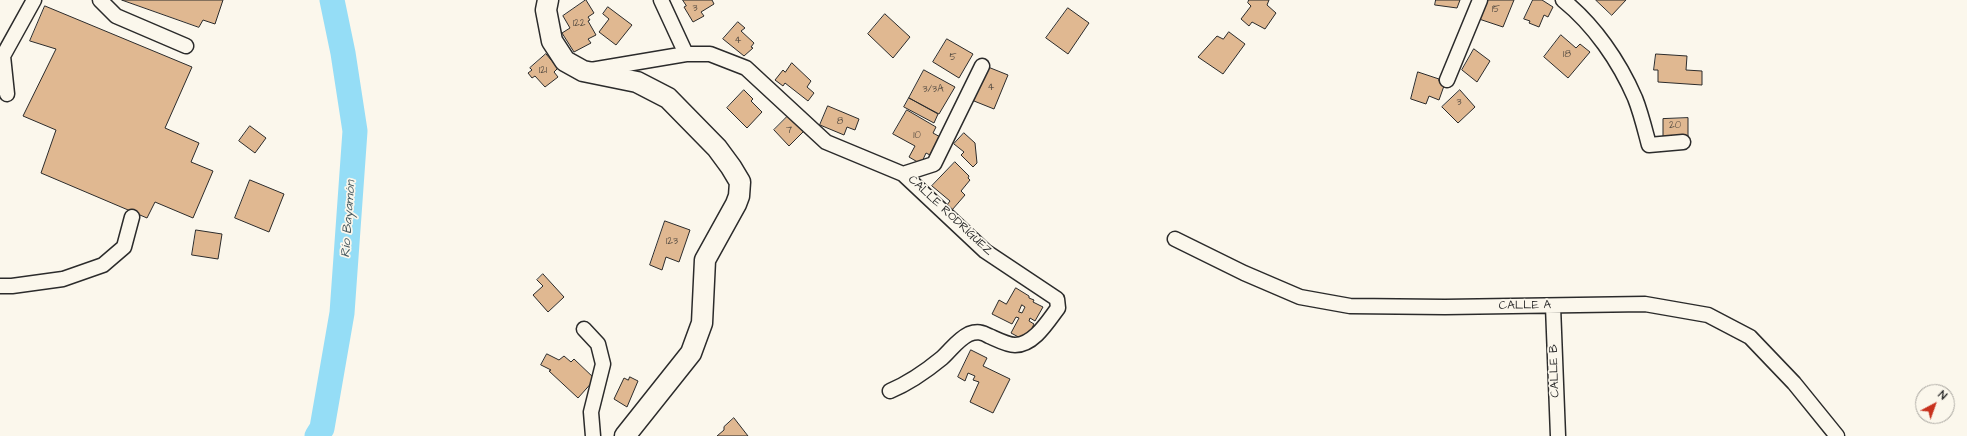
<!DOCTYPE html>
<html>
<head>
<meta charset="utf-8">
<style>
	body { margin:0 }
	#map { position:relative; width:1967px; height:436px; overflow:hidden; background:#fbf7ec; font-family:"Architects Daughter",sans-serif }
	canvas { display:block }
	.north { position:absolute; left:1915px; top:384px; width:40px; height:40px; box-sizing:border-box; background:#fbf7ec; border:1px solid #a8a59f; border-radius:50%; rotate:41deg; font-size:11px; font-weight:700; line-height:16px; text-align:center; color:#2b2b2b }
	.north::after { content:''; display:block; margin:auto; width:14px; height:18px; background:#c8321e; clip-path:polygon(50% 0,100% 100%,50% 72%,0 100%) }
</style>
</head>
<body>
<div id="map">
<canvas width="1967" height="436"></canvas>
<div class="north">N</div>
</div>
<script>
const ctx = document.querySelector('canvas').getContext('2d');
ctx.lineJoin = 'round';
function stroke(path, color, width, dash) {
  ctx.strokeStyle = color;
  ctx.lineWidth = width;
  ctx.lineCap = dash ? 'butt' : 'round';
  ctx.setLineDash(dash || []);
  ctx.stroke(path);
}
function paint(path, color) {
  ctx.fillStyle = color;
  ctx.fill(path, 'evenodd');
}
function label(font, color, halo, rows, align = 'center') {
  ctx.font = font + ' "Architects Daughter",sans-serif';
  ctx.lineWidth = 3.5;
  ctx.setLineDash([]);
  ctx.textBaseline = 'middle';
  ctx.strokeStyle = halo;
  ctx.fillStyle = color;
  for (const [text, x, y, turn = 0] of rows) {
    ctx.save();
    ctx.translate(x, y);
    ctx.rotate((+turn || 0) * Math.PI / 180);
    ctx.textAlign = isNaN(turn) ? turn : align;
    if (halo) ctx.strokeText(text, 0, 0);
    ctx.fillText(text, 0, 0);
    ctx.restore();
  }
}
const river = new Path2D(`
	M 317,436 L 322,428 L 342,313 L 355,131 L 343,53 L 332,0`);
const building = new Path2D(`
	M 122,0 L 223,0 L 215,24 L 203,20 L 199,27 Z
	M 586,0 L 594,13 L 588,17 L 590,20 L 588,21 L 596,35 L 588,39 L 591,43 L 574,52 L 562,33 L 570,28 L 563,16 Z
	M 683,0 L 712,0 L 714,4 L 701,12 L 704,16 L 693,22 L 684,7 L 686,6 Z
	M 1249,0 L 1269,0 L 1267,5 L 1276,13 L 1265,29 L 1252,22 L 1249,26 L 1241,19 L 1251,6 L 1248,3 Z
	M 1436,0 L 1460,0 L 1457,8 L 1435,5 Z
	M 1485,0 L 1514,0 L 1503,27 L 1479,19 Z
	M 1533,0 L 1542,0 L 1553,7 L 1548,17 L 1544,15 L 1539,27 L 1529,23 L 1530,21 L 1524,19 Z
	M 1596,0 L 1626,0 L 1612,15 Z
	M 45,6 L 192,67 L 165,128 L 199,143 L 191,162 L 213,171 L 193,218 L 155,202 L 147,218 L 41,173 L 56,130 L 23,116 L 56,49 L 30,41 Z
	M 608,7 L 632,25 L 616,45 L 599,32 L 609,19 L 603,14 Z
	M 1068,8 L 1089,23 L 1068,54 L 1046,38 Z
	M 885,14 L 910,37 L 893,58 L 868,34 Z
	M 738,22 L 745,28 L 741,31 L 754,43 L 751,47 L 753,48 L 744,56 L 723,39 Z
	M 1229,32 L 1245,44 L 1223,74 L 1198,57 L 1217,36 L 1223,39 Z
	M 1561,35 L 1576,48 L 1580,44 L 1590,52 L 1568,78 L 1544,57 Z
	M 947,39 L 973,54 L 959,78 L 933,62 Z
	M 1474,49 L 1490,61 L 1477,82 L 1462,70 Z
	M 546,54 L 558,68 L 554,72 L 558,77 L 545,87 L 535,76 L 532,78 L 528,73 L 532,70 L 530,68 Z
	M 1656,54 L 1687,56 L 1686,70 L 1702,71 L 1702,85 L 1658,82 L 1658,70 L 1654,70 Z
	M 792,63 L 811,81 L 807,87 L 814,93 L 808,101 L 785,83 L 783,86 L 775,80 L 783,70 L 785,72 Z
	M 988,67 L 1008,75 L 994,109 L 974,101 Z
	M 924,70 L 955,87 L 939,114 L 909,98 Z
	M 1418,72 L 1439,79 L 1439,81 L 1445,83 L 1439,100 L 1429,96 L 1426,104 L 1411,99 Z
	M 744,90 L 753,99 L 751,101 L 762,112 L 747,128 L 727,108 Z
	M 1460,90 L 1475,107 L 1458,123 L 1442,107 Z
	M 909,98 L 938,114 L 934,123 L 904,107 Z
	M 828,106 L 859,119 L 855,130 L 847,127 L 844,135 L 820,125 Z
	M 907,110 L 936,127 L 933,133 L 942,138 L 932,156 L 926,153 L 921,164 L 909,157 L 915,146 L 893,134 Z
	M 788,116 L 804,131 L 789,146 L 774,130 Z
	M 1688,118 L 1688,141 L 1663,142 L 1663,119 Z
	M 250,126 L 266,138 L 255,153 L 239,141 Z
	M 964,133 L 975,143 L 977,163 L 973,167 L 961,155 L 964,152 L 954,144 Z
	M 955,162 L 969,176 L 968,178 L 970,180 L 961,191 L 965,195 L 952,210 L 947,205 L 950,201 L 932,186 Z
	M 250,180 L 284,194 L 269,232 L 235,218 Z
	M 665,221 L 690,230 L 679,262 L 666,257 L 662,270 L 650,265 Z
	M 196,230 L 222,234 L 218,259 L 192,255 Z
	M 543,274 L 564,297 L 548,312 L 533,295 L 543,286 L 537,280 Z
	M 1016,288 L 1029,296 L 1029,298 L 1034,300 L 1033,302 L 1043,307 L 1035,321 L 1030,318 L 1029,321 L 1034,324 L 1026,341 L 1011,333 L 1019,318 L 1016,317 L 1012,324 L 992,314 L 999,300 L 1006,304 ZM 1022,305 L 1025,307 L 1022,313 L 1019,312 Z
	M 971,350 L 987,358 L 983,366 L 1010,379 L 993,413 L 970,402 L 979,382 L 973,380 L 975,376 L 968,373 L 965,381 L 958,377 Z
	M 547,354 L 559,360 L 564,356 L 571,362 L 574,359 L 595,379 L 578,398 L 549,371 L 551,370 L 541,365 Z
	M 630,377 L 638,381 L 627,407 L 614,399 L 624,378 L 628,380 Z
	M 734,418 L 748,436 L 717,436 L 724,430 L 724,427 Z`);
const street = new Path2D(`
	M 100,0 L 116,16 L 186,46
	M 661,0 L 686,54
	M 1563,0 C 1594,25 1619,61 1635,98 C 1641,113 1645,130 1649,145 L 1683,142
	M 591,70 L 686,54 L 710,54 L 746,68 L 826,142 L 903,174 L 985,251 L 1057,299 L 1058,308 C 1048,321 1034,345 1015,345 C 1007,345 996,339 989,336 C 982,332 977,331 969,334 C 957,340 951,350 942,358 C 925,372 909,383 890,391
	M 1447,80 L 1480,0
	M 7,94 L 3,56 L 34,0
	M 903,174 L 934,164 L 982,66
	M 1175,239 L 1244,273 L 1300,297 L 1350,306 L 1445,307 L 1645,304 L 1708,315 L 1750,337 L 1794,383 L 1837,436
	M 0,286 L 12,286 L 63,279 L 103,265 L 124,247 L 132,217
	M 1553,306 L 1558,436
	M 584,329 L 598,344 L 603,364 L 591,412 L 593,436`);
const secondary = new Path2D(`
	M 548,0 L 546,10 L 552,41 L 565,61 L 583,71 L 637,82 L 668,98 L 717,148 L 731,167 L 740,182 L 739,196 L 736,204 L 705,260 L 702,323 L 691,353 L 625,436`);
const numberNames = [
	["3",695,9],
	["15",1496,10],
	["122",579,24],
	["4",738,41],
	["18",1567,55],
	["5",953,58],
	["121",543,71],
	["4",991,88],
	["3/3A",933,90],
	["3",1459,103],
	["8",840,122],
	["20",1675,126],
	["7",789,131],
	["10",917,136],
	["123",672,242]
];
const streetNames = [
	["CALLE RODRÍGUEZ",950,216,43],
	["CALLE A",1525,306,-1],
	["CALLE B",1555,371,-92]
];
const waterNames = [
	["Río Bayamón",349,219,-86]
];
stroke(river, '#95ddf6', 25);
paint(building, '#e0b891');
stroke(building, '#2b2b2b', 1);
stroke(street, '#2b2b2b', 17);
stroke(secondary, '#2b2b2b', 23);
stroke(street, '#fbf7ec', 14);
stroke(secondary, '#fbf7ec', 20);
label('10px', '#584e44', null, numberNames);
label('12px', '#2b2b2b', '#fbf7ec', streetNames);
label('italic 13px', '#46585e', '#fbf7ec', waterNames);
</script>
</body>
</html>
